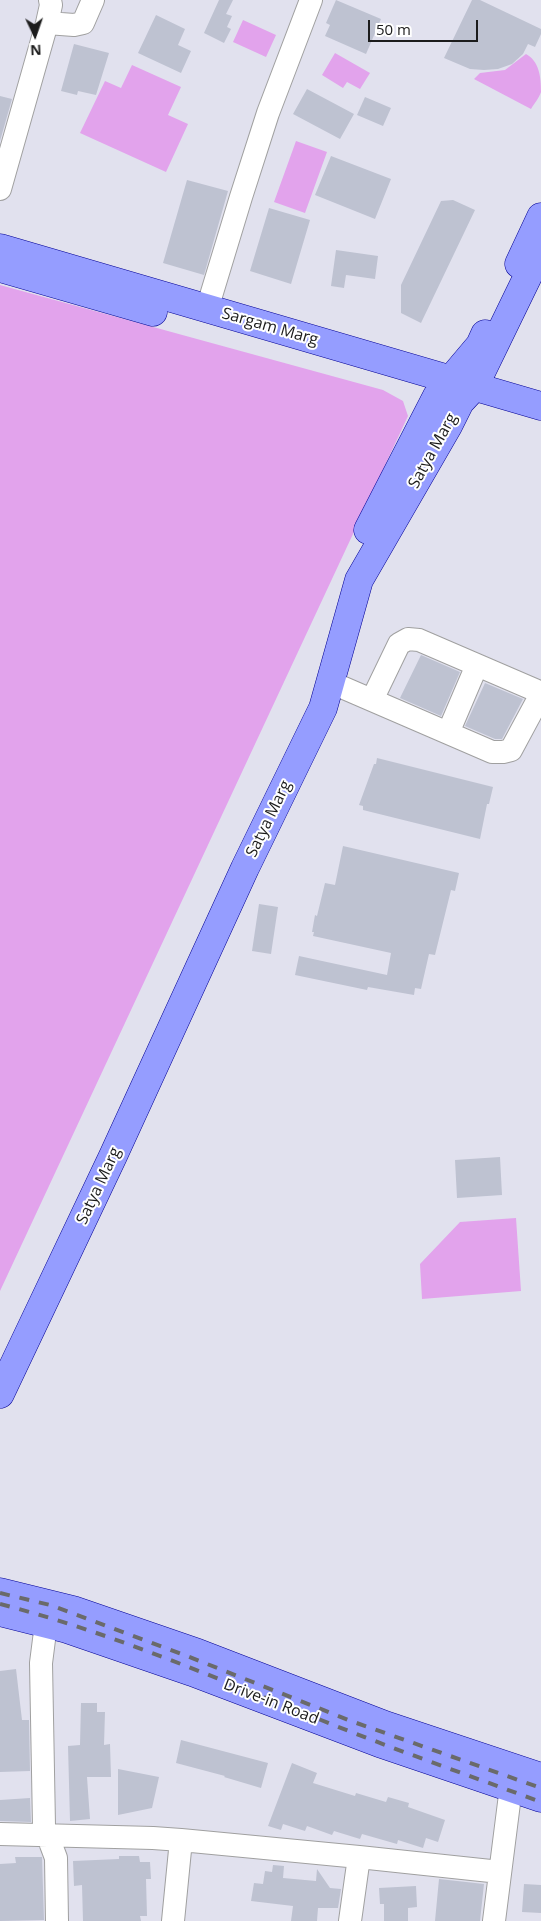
<!DOCTYPE html>
<html>
<head>
<meta charset="utf-8">
<style>
	body { margin:0 }
	#map { position:relative; width:541px; height:1921px; overflow:hidden; background:#e1e1ee; font-family:"Open Sans",sans-serif }
	canvas { display:block }
	.north { position:absolute; left:10px; top:10px; width:50px; height:50px; -webkit-text-stroke:4px #fff; paint-order:stroke; rotate:177deg; font-size:14px; font-weight:700; line-height:20px; text-align:center; color:#1c1c1c }
	.north::after { content:''; display:block; margin:auto; width:18px; height:22px; background:#1c1c1c; clip-path:polygon(50% 0,100% 100%,50% 72%,0 100%) }
	.scale { position:absolute; left:368px; top:20px; width:110px; height:22px; box-sizing:border-box; border:2px solid #1c1c1c; border-top:0; padding-left:6px; font-size:15px; line-height:18px; white-space:nowrap; color:#1c1c1c; -webkit-text-stroke:4px #fff; paint-order:stroke }
</style>
</head>
<body>
<div id="map">
<canvas width="541" height="1921"></canvas>
<div class="north">N</div>
<div class="scale">50 m</div>
</div>
<script>
const ctx = document.querySelector('canvas').getContext('2d');
ctx.lineJoin = 'round';
function paint(path, color) {
  ctx.fillStyle = color;
  ctx.fill(path, 'evenodd');
}
function stroke(path, color, width, dash) {
  ctx.strokeStyle = color;
  ctx.lineWidth = width;
  ctx.lineCap = dash ? 'butt' : 'round';
  ctx.setLineDash(dash || []);
  ctx.stroke(path);
}
function label(font, color, halo, rows, align = 'center') {
  ctx.font = font + ' "Open Sans",sans-serif';
  ctx.lineWidth = 4;
  ctx.setLineDash([]);
  ctx.textBaseline = 'middle';
  ctx.strokeStyle = halo;
  ctx.fillStyle = color;
  for (const [text, x, y, turn = 0] of rows) {
    ctx.save();
    ctx.translate(x, y);
    ctx.rotate((+turn || 0) * Math.PI / 180);
    ctx.textAlign = isNaN(turn) ? turn : align;
    if (halo) ctx.strokeText(text, 0, 0);
    ctx.fillText(text, 0, 0);
    ctx.restore();
  }
}
const grass = new Path2D(`
	M 243,20 L 276,35 L 266,57 L 233,42 Z
	M 335,53 L 370,73 L 360,89 L 347,82 L 343,88 L 322,75 Z
	M 526,54 C 539,61 541,76 541,92 C 539,98 534,104 531,109 L 474,79 L 480,73 L 505,70 Z
	M 132,65 L 181,87 L 168,115 L 188,124 L 166,172 L 80,133 L 105,81 L 121,88 Z
	M 296,141 L 327,152 L 305,213 L 274,202 Z
	M 0,285 L 383,390 L 403,401 L 408,416 L 0,1291 Z
	M 516,1218 L 521,1291 L 422,1299 L 420,1264 L 460,1222 Z`);
const building = new Path2D(`
	M 219,0 L 233,0 L 226,14 L 232,16 L 227,27 L 231,29 L 224,43 L 204,33 Z
	M 336,0 L 381,19 L 366,54 L 325,36 L 330,25 L 326,23 Z
	M 472,0 L 480,0 L 541,29 L 541,34 L 535,47 L 528,44 L 523,54 L 512,64 L 498,69 L 484,70 L 470,69 L 444,58 Z
	M 156,15 L 185,29 L 178,45 L 191,51 L 181,73 L 138,53 Z
	M 74,44 L 109,53 L 96,95 L 78,91 L 77,95 L 61,91 Z
	M 307,89 L 354,114 L 340,139 L 293,114 Z
	M 0,96 L 12,99 L 0,141 Z
	M 365,97 L 391,108 L 383,126 L 357,115 Z
	M 331,156 L 391,179 L 375,219 L 315,195 Z
	M 187,180 L 228,191 L 204,275 L 163,263 Z
	M 453,200 L 475,210 L 421,323 L 401,313 L 401,285 L 441,201 Z
	M 269,208 L 310,220 L 291,284 L 250,271 Z
	M 336,250 L 378,256 L 375,279 L 346,275 L 344,288 L 331,286 Z
	M 421,655 L 460,672 L 441,716 L 400,698 Z
	M 485,683 L 523,699 L 502,739 L 495,739 L 465,726 Z
	M 377,758 L 493,787 L 489,804 L 487,804 L 480,839 L 363,810 L 363,806 L 359,805 L 374,764 L 376,764 Z
	M 343,846 L 459,873 L 455,891 L 451,890 L 435,955 L 429,954 L 421,989 L 415,988 L 414,995 L 368,987 L 367,990 L 295,975 L 299,956 L 387,975 L 391,953 L 313,936 L 314,932 L 312,932 L 315,915 L 317,916 L 325,883 L 335,885 Z
	M 259,904 L 278,907 L 271,954 L 252,951 Z
	M 500,1157 L 502,1195 L 457,1198 L 455,1160 Z
	M 16,1669 L 22,1720 L 29,1720 L 30,1771 L 0,1772 L 0,1671 Z
	M 81,1703 L 97,1703 L 97,1712 L 105,1712 L 104,1745 L 110,1744 L 111,1777 L 87,1777 L 90,1819 L 70,1821 L 68,1746 L 80,1745 Z
	M 181,1740 L 268,1763 L 261,1788 L 224,1777 L 225,1776 L 176,1763 Z
	M 292,1763 L 317,1773 L 313,1783 L 355,1796 L 356,1793 L 386,1802 L 388,1797 L 409,1803 L 408,1807 L 445,1820 L 438,1842 L 426,1838 L 423,1848 L 398,1840 L 397,1844 L 362,1834 L 360,1839 L 334,1831 L 332,1835 L 307,1826 L 305,1831 L 283,1824 L 281,1830 L 268,1826 Z
	M 118,1769 L 159,1777 L 152,1808 L 118,1815 Z
	M 30,1798 L 31,1822 L 0,1821 L 0,1800 Z
	M 119,1856 L 139,1856 L 140,1862 L 150,1862 L 151,1879 L 146,1879 L 147,1916 L 140,1916 L 141,1921 L 83,1921 L 82,1885 L 74,1886 L 73,1861 L 119,1859 Z
	M 15,1857 L 42,1857 L 44,1920 L 0,1921 L 0,1864 L 16,1863 Z
	M 273,1865 L 284,1866 L 283,1878 L 316,1881 L 317,1869 L 330,1888 L 341,1889 L 338,1908 L 318,1908 L 317,1921 L 291,1921 L 293,1906 L 251,1901 L 254,1883 L 263,1884 L 265,1871 L 272,1872 Z
	M 439,1879 L 484,1884 L 480,1921 L 435,1921 Z
	M 524,1884 L 541,1885 L 541,1913 L 522,1912 Z
	M 416,1886 L 417,1907 L 408,1908 L 408,1921 L 384,1921 L 384,1904 L 380,1904 L 379,1888 Z`);
const minor = new Path2D(`
	M 47,23 L 74,25 L 83,23 L 93,0
	M 0,189 L 47,23 L 51,5 L 50,0
	M 207,309 L 241,197 L 268,113 L 311,0
	M 330,682 L 492,752 L 503,752 L 511,750 L 539,698 L 535,690 L 419,640 L 408,639 L 399,644 L 372,700
	M 448,733 L 477,665
	M 46,1624 L 41,1663 L 44,1826 L 56,1858 L 57,1921
	M 0,1834 L 153,1838 L 181,1840 L 173,1921
	M 181,1840 L 359,1857
	M 350,1921 L 359,1857 L 500,1872
	M 494,1921 L 511,1787 L 516,1771`);
const major = new Path2D(`
	M 0,248 L 541,406
	M 519,264 L 541,217
	M 0,268 L 153,312
	M 368,530 L 437,396 L 480,345 L 485,334
	M 0,1394 L 113,1156 L 245,868 L 323,708 L 359,580 L 448,426 L 460,402 L 474,387 L 541,249
	M 0,1592 L 73,1610 L 198,1653 L 385,1725 L 541,1777
	M 0,1612 L 67,1629 L 192,1672 L 379,1743 L 541,1798`);
const rail = new Path2D(`
	M 0,1593 L 50,1605 L 187,1656 L 351,1721 L 541,1788
	M 0,1604 C 110,1632 215,1678 321,1720 C 393,1749 468,1775 541,1802`);
const streetNames = [
	["Sargam Marg",270,327,16],
	["Satya Marg",433,451,-61],
	["Satya Marg",269,819,-64],
	["Satya Marg",99,1186,-65],
	["Drive-in Road",271,1702,21]
];
paint(grass, '#e2a3ec');
paint(building, '#bec2d1');
stroke(minor, '#a0a0a0', 24);
stroke(major, '#040094', 29);
stroke(minor, '#fff', 22);
stroke(major, '#959dff', 28);
stroke(rail, '#6a6a6a', 4, [10, 10]);
label('16px', '#1c1c1c', '#fff', streetNames);
</script>
</body>
</html>
